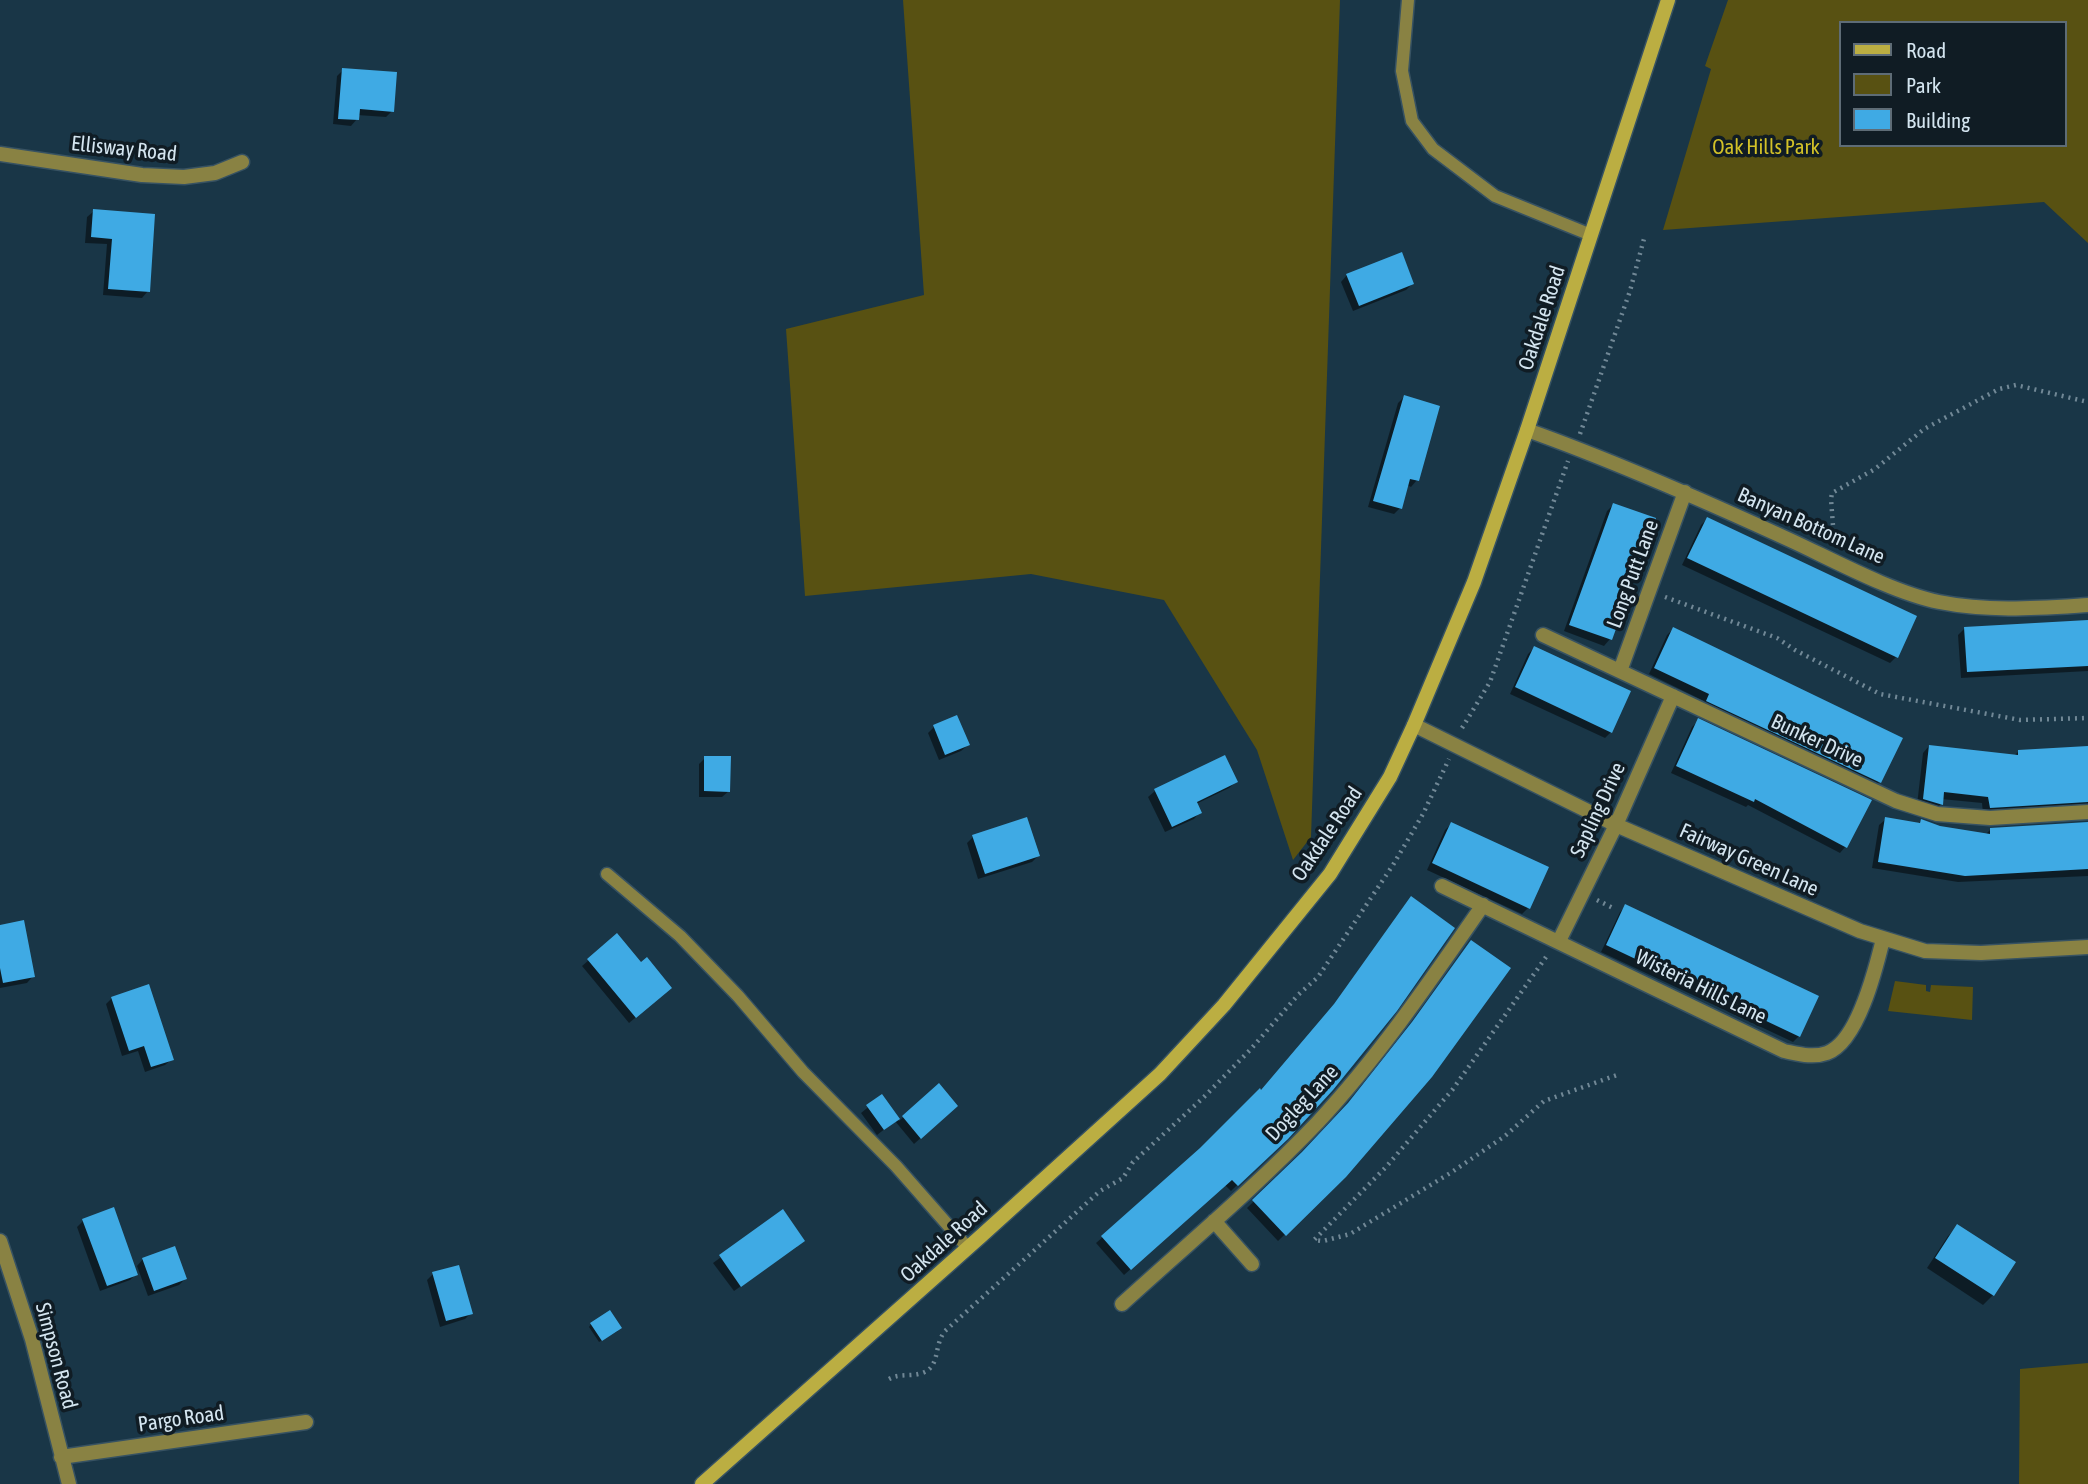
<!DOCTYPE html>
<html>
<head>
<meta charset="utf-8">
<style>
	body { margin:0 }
	#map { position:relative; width:2088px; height:1484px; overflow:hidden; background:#193647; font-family:"Asap Condensed",sans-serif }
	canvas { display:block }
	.legend { position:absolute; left:1839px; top:21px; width:228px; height:126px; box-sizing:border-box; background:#101c24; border:2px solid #5e6c76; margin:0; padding:9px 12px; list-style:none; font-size:21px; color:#d4e5f0 }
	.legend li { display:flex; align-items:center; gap:14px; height:35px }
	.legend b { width:35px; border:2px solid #5e6c76 }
</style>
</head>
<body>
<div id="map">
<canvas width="2088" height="1484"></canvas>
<ul class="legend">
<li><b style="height:9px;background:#bbae42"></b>Road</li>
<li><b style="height:19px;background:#585112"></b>Park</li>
<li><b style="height:19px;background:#3faae4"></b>Building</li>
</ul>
</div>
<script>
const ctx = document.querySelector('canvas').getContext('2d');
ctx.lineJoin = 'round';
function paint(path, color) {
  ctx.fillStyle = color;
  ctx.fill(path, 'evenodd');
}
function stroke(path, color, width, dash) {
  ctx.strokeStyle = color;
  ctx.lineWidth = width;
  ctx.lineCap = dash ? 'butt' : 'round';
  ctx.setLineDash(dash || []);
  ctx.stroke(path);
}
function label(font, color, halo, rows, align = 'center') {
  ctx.font = font + ' "Asap Condensed",sans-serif';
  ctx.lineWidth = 7;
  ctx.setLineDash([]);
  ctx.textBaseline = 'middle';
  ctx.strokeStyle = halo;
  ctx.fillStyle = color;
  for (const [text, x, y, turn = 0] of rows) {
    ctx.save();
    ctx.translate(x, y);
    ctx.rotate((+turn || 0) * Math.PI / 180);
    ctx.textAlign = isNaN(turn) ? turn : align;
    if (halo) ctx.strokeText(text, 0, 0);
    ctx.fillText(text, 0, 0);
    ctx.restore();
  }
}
const green = new Path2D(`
	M 903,0 L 1340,0 L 1311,837 L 1293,860 L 1257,750 L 1164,600 L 1031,574 L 805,596 L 786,329 L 924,295 Z
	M 1728,0 L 2088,0 L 2088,243 L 2044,202 L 1663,230 L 1711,69 L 1705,66 ZM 1841,23 L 2065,23 L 2065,145 L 1841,145 Z
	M 1895,981 L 1926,985 L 1926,991 L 1930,992 L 1931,985 L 1973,987 L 1972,1020 L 1888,1011 Z
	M 2088,1363 L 2088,1484 L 2019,1484 L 2020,1369 Z`);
const shadow = new Path2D(`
	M 343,70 L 392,111 L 386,117 L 357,115 L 357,119 L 351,126 L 333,124 L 337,76 Z
	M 94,211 L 148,291 L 142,298 L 103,295 L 107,244 L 85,243 L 87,217 Z
	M 1347,275 L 1412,284 L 1406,290 L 1353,311 L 1341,282 Z
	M 1404,397 L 1417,480 L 1411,487 L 1407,485 L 1400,508 L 1394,514 L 1368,507 L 1398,403 Z
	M 1613,505 L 1610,639 L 1604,646 L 1564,631 L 1607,511 Z
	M 1707,519 L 1896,657 L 1890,663 L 1682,565 L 1701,525 Z
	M 2088,622 L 2088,671 L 1961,678 L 1958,635 L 1965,628 Z
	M 1673,629 L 1879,782 L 1873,788 L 1701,707 L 1704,701 L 1649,674 L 1667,635 Z
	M 1534,648 L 1611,732 L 1605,738 L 1510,694 L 1528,654 Z
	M 1698,721 L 1846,846 L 1840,853 L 1748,805 L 1746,807 L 1671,773 L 1692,727 Z
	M 934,727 L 968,745 L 961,751 L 939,760 L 928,733 Z
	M 1929,746 L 2014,756 L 2018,752 L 2088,748 L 2088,812 L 1983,814 L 1982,803 L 1941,799 L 1941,804 L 1935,810 L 1917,805 L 1923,753 Z
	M 705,758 L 729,791 L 722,797 L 699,797 L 699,764 Z
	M 1224,758 L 1236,782 L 1229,788 L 1196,804 L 1200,812 L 1194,819 L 1165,832 L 1148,797 L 1155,791 Z
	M 1886,819 L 1918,824 L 1921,821 L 1940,827 L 1985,835 L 1991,829 L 2088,823 L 2088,876 L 1958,882 L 1872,868 L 1879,825 Z
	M 1451,824 L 1528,908 L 1522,914 L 1427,870 L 1445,830 Z
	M 973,837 L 1038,856 L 1032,862 L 978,879 L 967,843 Z
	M 1405,905 L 1310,1114 L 1231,1191 L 1225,1185 L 1124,1275 L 1096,1243 L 1201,1150 L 1261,1092 L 1328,1013 Z
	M 1626,906 L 1799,1036 L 1793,1042 L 1601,952 L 1620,912 Z
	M 0,926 L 33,976 L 27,983 L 0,988 Z
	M 617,936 L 664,994 L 629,1023 L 582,966 Z
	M 1471,942 L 1345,1176 L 1278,1241 L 1247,1208 L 1298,1158 L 1342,1111 L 1406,1031 Z
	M 112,998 L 172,1059 L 165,1065 L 145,1072 L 138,1051 L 122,1056 L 106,1004 Z
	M 939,1086 L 950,1112 L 914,1144 L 895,1121 L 877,1135 L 861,1113 L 882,1096 L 899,1121 Z
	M 783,1212 L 797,1247 L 734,1291 L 713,1263 Z
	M 83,1221 L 136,1274 L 130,1280 L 100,1291 L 77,1227 Z
	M 1958,1226 L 1993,1295 L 1983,1305 L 1927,1268 L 1948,1236 Z
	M 143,1259 L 185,1279 L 179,1285 L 148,1296 L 137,1266 Z
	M 433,1274 L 471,1313 L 465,1319 L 440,1327 L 427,1280 Z
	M 591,1324 L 618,1331 L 599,1342 L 589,1327 Z`);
const building = new Path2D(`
	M 342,68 L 397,72 L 394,112 L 360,109 L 359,120 L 338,119 Z
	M 93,209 L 155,214 L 150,292 L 108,289 L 112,239 L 91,237 Z
	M 1402,252 L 1414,284 L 1359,306 L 1346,274 Z
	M 1404,395 L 1440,406 L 1419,481 L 1410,479 L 1402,509 L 1373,501 Z
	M 1613,503 L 1656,518 L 1612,640 L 1569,625 Z
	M 1707,517 L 1917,616 L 1898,658 L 1687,558 Z
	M 2088,620 L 2088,666 L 1967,672 L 1964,627 Z
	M 1673,627 L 1903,738 L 1881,783 L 1706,701 L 1709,694 L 1654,668 Z
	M 1534,646 L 1631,691 L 1612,733 L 1515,687 Z
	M 957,715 L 970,745 L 945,755 L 933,725 Z
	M 1698,718 L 1872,800 L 1847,848 L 1755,799 L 1754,802 L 1676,766 Z
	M 1929,745 L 2018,755 L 2018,750 L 2088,746 L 2088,802 L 1990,808 L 1988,797 L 1944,792 L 1943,805 L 1923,799 Z
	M 1225,755 L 1238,782 L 1197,802 L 1202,813 L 1172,827 L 1154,789 Z
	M 704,756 L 731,756 L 730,792 L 704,791 Z
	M 1027,817 L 1040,856 L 985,874 L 972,835 Z
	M 1885,817 L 1920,823 L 1921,819 L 1940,826 L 1990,834 L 1990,828 L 2088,822 L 2088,869 L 1965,876 L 1878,862 Z
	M 1451,822 L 1549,867 L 1530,909 L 1432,863 Z
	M 1411,896 L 1455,928 L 1397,1011 L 1333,1090 L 1288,1139 L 1238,1186 L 1232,1180 L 1131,1270 L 1101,1236 L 1200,1148 L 1260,1088 L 1261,1090 L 1334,1004 Z
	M 1625,904 L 1819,996 L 1800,1037 L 1606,945 Z
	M 24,920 L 35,977 L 3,983 L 0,968 L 0,925 Z
	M 617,933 L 641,962 L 647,957 L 672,988 L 636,1018 L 587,959 Z
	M 1471,940 L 1511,968 L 1432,1077 L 1346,1177 L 1286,1236 L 1252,1200 L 1302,1152 L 1348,1103 L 1412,1022 Z
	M 149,984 L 174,1060 L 151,1067 L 144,1046 L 129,1051 L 111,997 Z
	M 939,1083 L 958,1106 L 921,1139 L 902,1116 Z
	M 882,1094 L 900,1119 L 884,1130 L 866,1105 Z
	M 114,1207 L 138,1275 L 107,1286 L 82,1219 Z
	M 783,1209 L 805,1241 L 741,1287 L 719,1255 Z
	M 1957,1224 L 2016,1262 L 1994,1296 L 1935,1258 Z
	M 175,1246 L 187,1279 L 154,1291 L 142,1258 Z
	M 459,1265 L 473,1314 L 446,1321 L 432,1272 Z
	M 610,1310 L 622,1328 L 602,1341 L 590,1323 Z`);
const path = new Path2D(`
	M 1580,434 L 1630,291 L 1645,235
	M 1834,539 L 1831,499 L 1832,493 L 1875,469 L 1924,429 L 1999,389 L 2016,385 L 2088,402
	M 1665,597 L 1777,638 L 1795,650 L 1880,694 L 2020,720 L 2088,718
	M 1462,728 L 1490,682 L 1568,461
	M 1597,900 L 1615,909
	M 1546,957 L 1453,1089 L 1386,1167 L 1314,1240 L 1323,1241 L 1350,1234 L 1452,1172 L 1505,1136 L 1544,1101 L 1617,1075
	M 889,1379 C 900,1373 911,1377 922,1373 C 941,1367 933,1346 945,1331 L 1100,1191 L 1123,1178 L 1133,1162 L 1203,1098 L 1250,1050 L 1298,995 L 1318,977 L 1393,865 L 1423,814 L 1449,759`);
const service = new Path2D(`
	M 1408,0 L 1402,71 L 1412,121 L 1433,149 L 1495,196 L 1591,235
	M 607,874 L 680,936 L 738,996 L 803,1072 L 896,1166 L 968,1248`);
const minor = new Path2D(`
	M 0,154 L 142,175 L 184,177 L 215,173 L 242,162
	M 1527,430 C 1617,462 1705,501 1792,541 C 1835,561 1894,593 1939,602 C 1989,612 2038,608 2088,605
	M 1543,635 L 1896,801 L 1937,814 L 1990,818 L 2088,812
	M 1620,671 L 1685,492
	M 1414,725 L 1616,825 L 1860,931 L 1925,951 L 1981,953 L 2088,947
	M 1442,886 L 1784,1051 C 1799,1054 1813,1058 1827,1053 C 1858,1042 1876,968 1883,939
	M 1559,941 L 1616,825 L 1673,696
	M 1214,1221 L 1252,1264
	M 0,1241 L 32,1339 L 69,1484
	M 1122,1304 C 1188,1244 1257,1186 1318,1122 C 1380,1055 1431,980 1483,905
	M 61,1457 L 306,1422`);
const secondary = new Path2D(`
	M 702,1484 L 980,1237 L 1160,1074 L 1224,1005 L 1330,874 L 1390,777 L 1414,725 L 1474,582 L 1527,430 L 1668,0`);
const parkNames = [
	["Oak Hills Park",1766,147]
];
const streetNames = [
	["Ellisway Road",124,149,6],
	["Oakdale Road",1542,318,-72],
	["Banyan Bottom Lane",1811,526,24],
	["Long Putt Lane",1633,574,-70],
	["Bunker Drive",1817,741,25],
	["Sapling Drive",1598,810,-65],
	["Oakdale Road",1327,834,-56],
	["Fairway Green Lane",1749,860,24],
	["Wisteria Hills Lane",1701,987,26],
	["Dogleg Lane",1302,1103,-47],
	["Oakdale Road",944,1242,-42],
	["Simpson Road",56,1356,75],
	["Pargo Road",181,1419,-8]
];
paint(green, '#585112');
paint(shadow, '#0007');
paint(building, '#3faae4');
stroke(service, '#375262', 15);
stroke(minor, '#375262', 17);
stroke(secondary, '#375262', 17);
stroke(path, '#718896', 4.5, [2, 5]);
stroke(service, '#898243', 12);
stroke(minor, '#898243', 14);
stroke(secondary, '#bbae42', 14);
label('21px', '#d2c128', '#101c24', parkNames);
label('21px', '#d4e5f0', '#101c24', streetNames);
</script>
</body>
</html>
